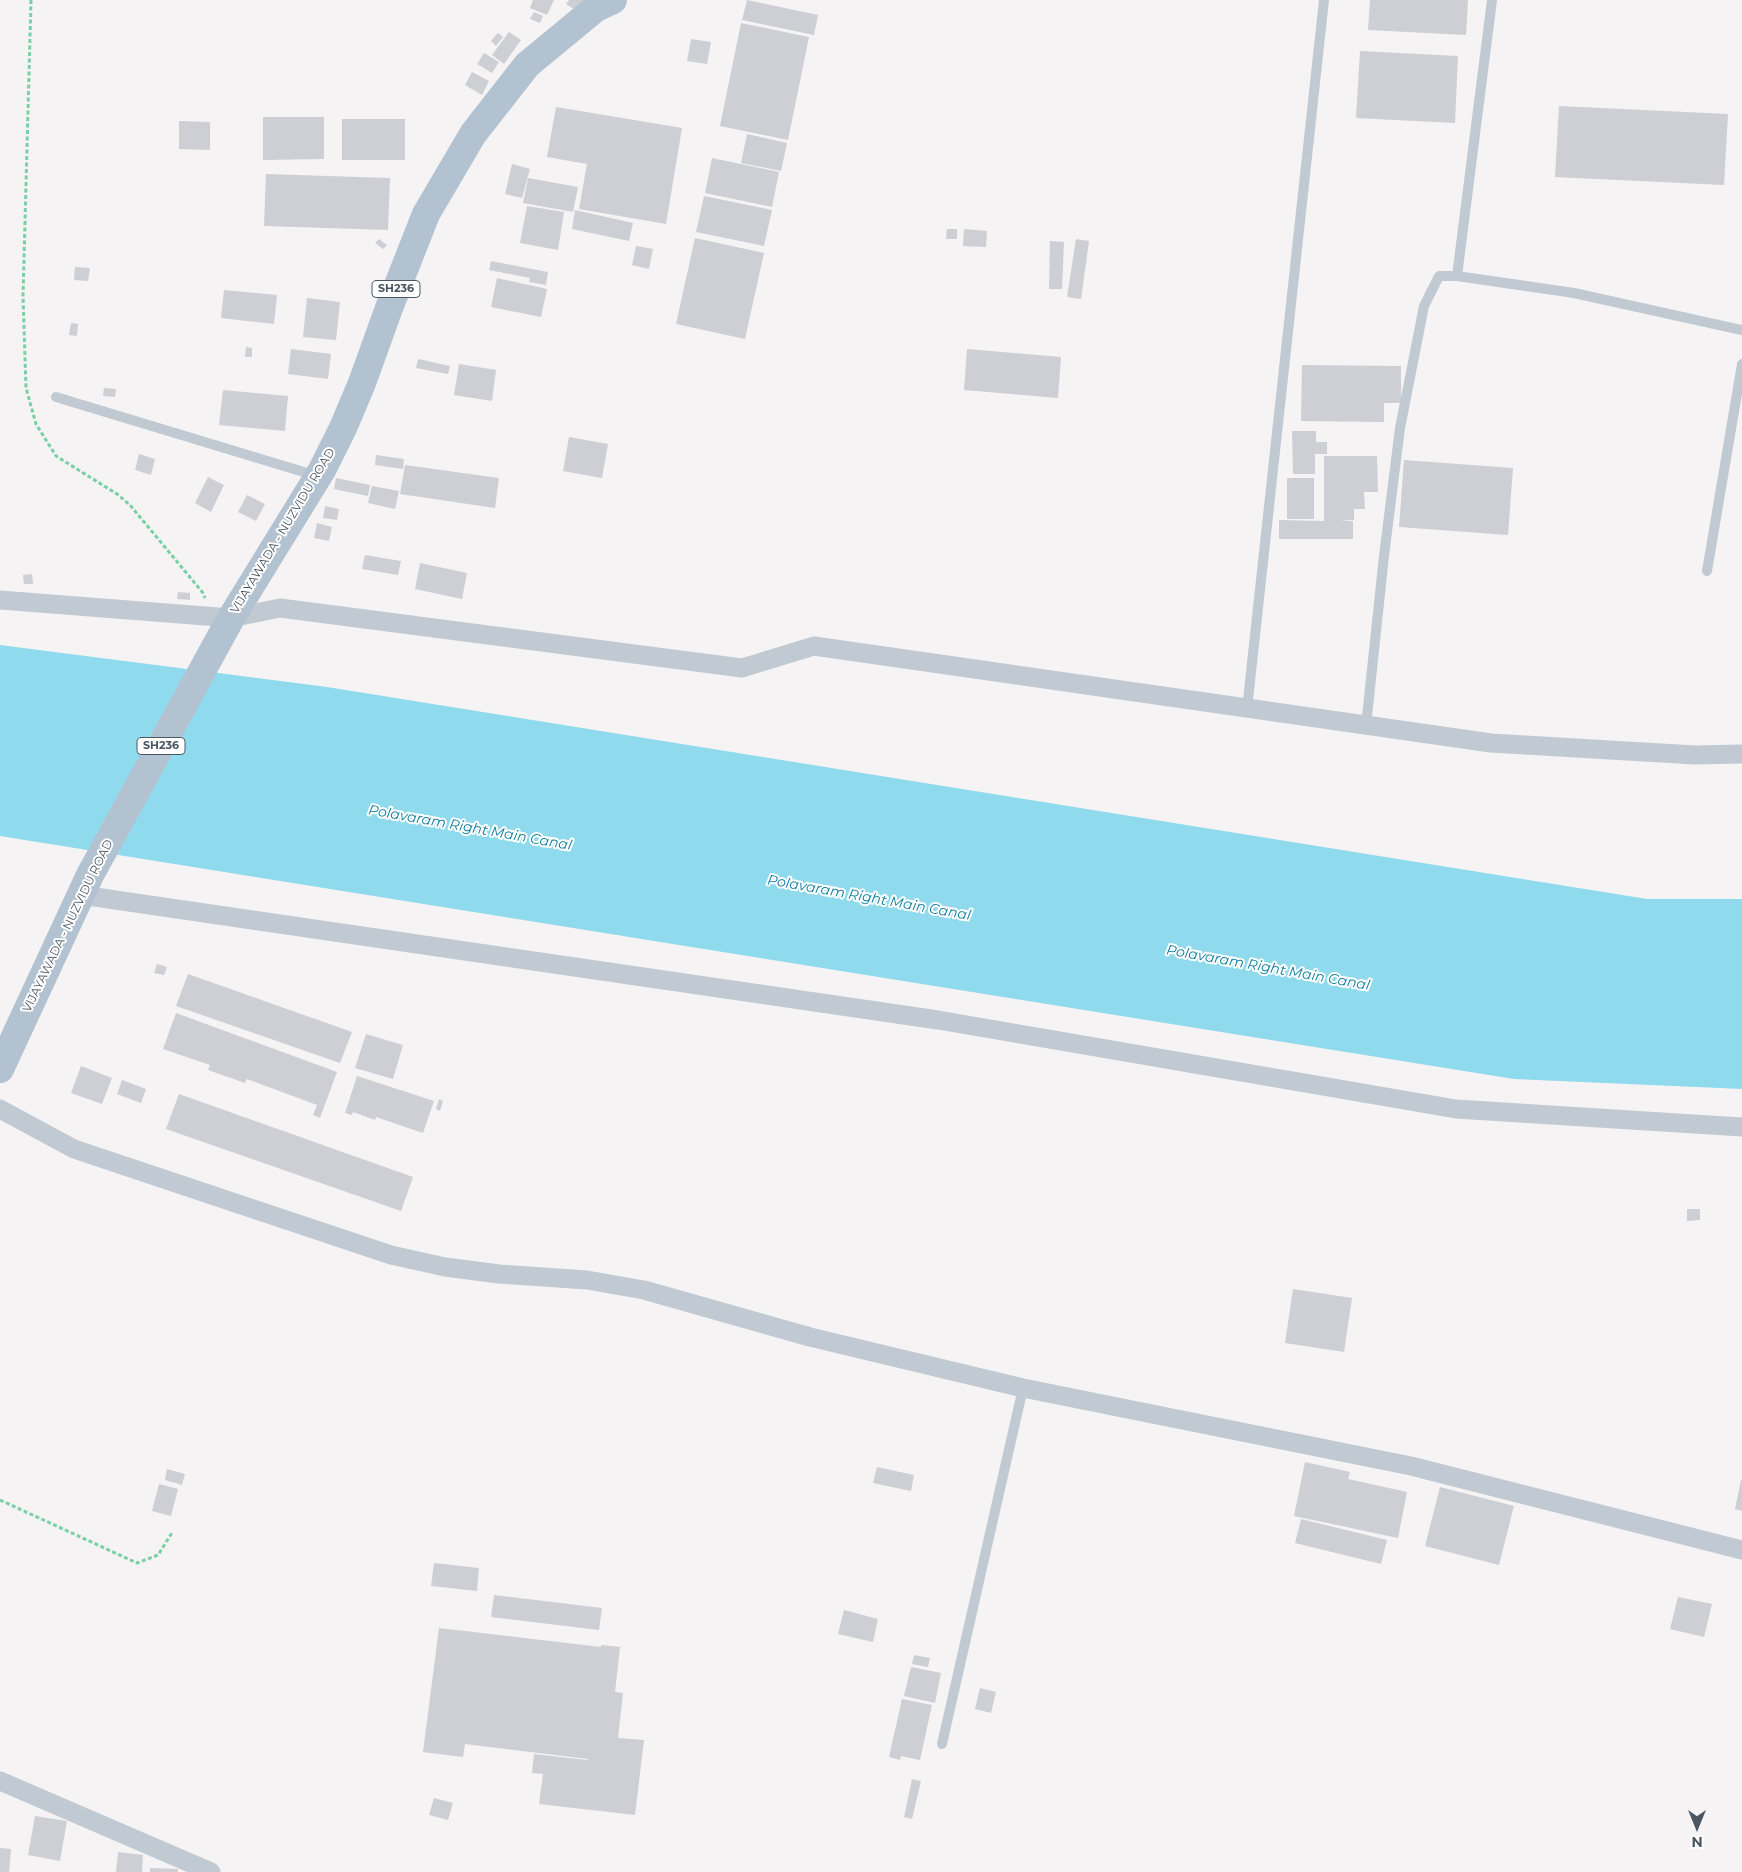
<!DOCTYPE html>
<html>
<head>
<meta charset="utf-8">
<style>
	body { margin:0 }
	#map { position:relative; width:1742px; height:1872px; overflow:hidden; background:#f5f3f3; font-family:Montserrat,sans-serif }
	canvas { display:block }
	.north { position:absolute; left:1672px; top:1802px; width:50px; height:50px; -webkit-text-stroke:4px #fff; paint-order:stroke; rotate:180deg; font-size:14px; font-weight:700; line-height:20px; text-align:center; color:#4a5661 }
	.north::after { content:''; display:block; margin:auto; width:18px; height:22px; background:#4a5661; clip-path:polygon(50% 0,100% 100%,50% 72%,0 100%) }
</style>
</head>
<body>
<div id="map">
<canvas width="1742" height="1872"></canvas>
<div class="north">N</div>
</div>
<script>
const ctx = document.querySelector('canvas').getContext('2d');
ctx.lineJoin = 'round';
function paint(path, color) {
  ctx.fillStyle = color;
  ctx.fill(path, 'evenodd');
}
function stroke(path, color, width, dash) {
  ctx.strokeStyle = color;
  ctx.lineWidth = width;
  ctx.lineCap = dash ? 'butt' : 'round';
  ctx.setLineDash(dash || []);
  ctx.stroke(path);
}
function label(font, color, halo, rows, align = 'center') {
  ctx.font = font + ' Montserrat,sans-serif';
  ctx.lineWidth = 4;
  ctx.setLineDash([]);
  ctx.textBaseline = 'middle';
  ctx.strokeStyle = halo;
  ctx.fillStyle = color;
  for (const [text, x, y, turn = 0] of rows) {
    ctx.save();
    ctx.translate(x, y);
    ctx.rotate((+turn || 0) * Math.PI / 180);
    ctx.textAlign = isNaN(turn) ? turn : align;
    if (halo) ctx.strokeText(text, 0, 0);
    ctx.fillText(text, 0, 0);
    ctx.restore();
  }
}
const water = new Path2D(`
	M 0,645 L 327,687 L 1647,899 L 1742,899 L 1742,1089 L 1514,1079 L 0,836 Z`);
const building = new Path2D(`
	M 533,0 L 554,0 L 547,15 L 530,8 Z
	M 569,0 L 583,0 L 584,1 L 577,11 L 566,4 Z
	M 747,0 L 818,15 L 814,35 L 742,20 Z
	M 1370,0 L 1468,0 L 1466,35 L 1368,30 Z
	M 534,12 L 543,16 L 540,23 L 530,19 Z
	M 741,23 L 809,37 L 788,140 L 720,126 Z
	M 509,32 L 521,40 L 504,64 L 492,55 Z
	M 498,33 L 503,37 L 496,46 L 491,41 Z
	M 691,39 L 711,42 L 707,64 L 687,61 Z
	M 1360,51 L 1458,56 L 1455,123 L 1356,118 Z
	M 484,53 L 499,62 L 492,73 L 477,64 Z
	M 472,72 L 489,81 L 482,95 L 465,85 Z
	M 1559,106 L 1728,114 L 1724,185 L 1555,177 Z
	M 556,107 L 682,128 L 666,224 L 579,209 L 587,164 L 547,157 Z
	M 263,117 L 324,117 L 324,159 L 263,160 Z
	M 342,119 L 405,119 L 405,160 L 342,160 Z
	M 179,121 L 210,122 L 210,150 L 179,149 Z
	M 747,134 L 787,143 L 781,171 L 741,163 Z
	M 712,158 L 779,172 L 772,207 L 705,193 Z
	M 512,164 L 530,169 L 522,198 L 505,194 Z
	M 266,174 L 390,178 L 388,230 L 264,226 Z
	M 528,178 L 578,187 L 573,212 L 523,203 Z
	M 704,196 L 772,210 L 764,246 L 696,232 Z
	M 527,206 L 564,212 L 558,250 L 520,243 Z
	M 575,210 L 633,223 L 629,241 L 572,229 Z
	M 947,229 L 957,229 L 957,239 L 946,239 Z
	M 964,229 L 987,231 L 986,247 L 963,246 Z
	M 695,238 L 764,253 L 745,339 L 676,324 Z
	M 379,239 L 387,245 L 383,249 L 375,243 Z
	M 1076,239 L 1089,241 L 1081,299 L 1067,297 Z
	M 1050,241 L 1064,242 L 1062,289 L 1049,289 Z
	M 636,246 L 653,249 L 649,269 L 632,265 Z
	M 491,261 L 548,272 L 546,285 L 529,282 L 530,278 L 489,270 Z
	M 75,267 L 90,268 L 88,281 L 74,280 Z
	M 497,278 L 547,289 L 541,317 L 491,307 Z
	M 224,290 L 277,295 L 274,324 L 221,318 Z
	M 307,298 L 340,302 L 336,340 L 303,337 Z
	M 71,323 L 78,324 L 77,336 L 69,335 Z
	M 246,347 L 252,348 L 252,357 L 245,357 Z
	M 291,349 L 331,354 L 328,379 L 288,374 Z
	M 967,349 L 1061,357 L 1058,398 L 964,390 Z
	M 418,359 L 450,366 L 448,374 L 416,368 Z
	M 459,364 L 496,370 L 492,401 L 454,395 Z
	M 1302,365 L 1401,366 L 1401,403 L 1384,403 L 1384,422 L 1301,421 Z
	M 104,388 L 116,389 L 115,397 L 103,396 Z
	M 223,390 L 288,396 L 285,431 L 219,425 Z
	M 1292,431 L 1316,431 L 1316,442 L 1327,442 L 1327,454 L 1315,454 L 1315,474 L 1293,474 Z
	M 569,437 L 608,444 L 602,478 L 563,471 Z
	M 139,454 L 155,459 L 151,475 L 135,470 Z
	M 376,455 L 404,459 L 403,469 L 375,465 Z
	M 1324,456 L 1377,456 L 1378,492 L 1364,492 L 1365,509 L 1354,509 L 1354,520 L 1339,520 L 1353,521 L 1353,539 L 1279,539 L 1279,520 L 1324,521 Z
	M 1404,460 L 1513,468 L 1508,535 L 1399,527 Z
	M 405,465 L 499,478 L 495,508 L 400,494 Z
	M 208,477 L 224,485 L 211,512 L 195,503 Z
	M 336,478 L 370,485 L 368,496 L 334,489 Z
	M 1287,478 L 1314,478 L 1314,519 L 1287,519 Z
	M 372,486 L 399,491 L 395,509 L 368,503 Z
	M 247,495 L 265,504 L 256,521 L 238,512 Z
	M 325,506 L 339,509 L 337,520 L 323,518 Z
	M 317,523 L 332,527 L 329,541 L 314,538 Z
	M 365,555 L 401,561 L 398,575 L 362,569 Z
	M 420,563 L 467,573 L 462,599 L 415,589 Z
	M 32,574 L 33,584 L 24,584 L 23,575 Z
	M 178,592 L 190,593 L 190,600 L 177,599 Z
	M 157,964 L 167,967 L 164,975 L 154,973 Z
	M 188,974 L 352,1032 L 340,1063 L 176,1006 Z
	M 176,1013 L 337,1072 L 320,1118 L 313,1115 L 317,1105 L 247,1079 L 245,1083 L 208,1070 L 210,1065 L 163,1049 Z
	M 366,1034 L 403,1045 L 393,1079 L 355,1068 Z
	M 81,1066 L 112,1078 L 102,1104 L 71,1093 Z
	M 357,1076 L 434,1101 L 423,1133 L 376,1117 L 375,1120 L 353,1112 L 352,1115 L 345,1113 Z
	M 122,1080 L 146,1089 L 141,1103 L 117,1094 Z
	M 179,1094 L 413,1177 L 401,1211 L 166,1129 Z
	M 439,1099 L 443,1101 L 440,1111 L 436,1109 Z
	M 1687,1209 L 1700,1209 L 1700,1220 L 1687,1221 Z
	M 1293,1289 L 1352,1298 L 1344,1352 L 1285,1343 Z
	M 1305,1462 L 1350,1472 L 1348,1479 L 1407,1492 L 1398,1538 L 1294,1516 Z
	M 877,1467 L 914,1475 L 911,1491 L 873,1483 Z
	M 167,1469 L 185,1474 L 182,1485 L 165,1480 Z
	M 1741,1480 L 1742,1480 L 1742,1511 L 1735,1509 Z
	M 159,1484 L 178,1489 L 171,1516 L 152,1511 Z
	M 1440,1487 L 1514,1506 L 1499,1565 L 1425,1546 Z
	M 1301,1519 L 1387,1540 L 1381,1564 L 1295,1543 Z
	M 434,1563 L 479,1568 L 477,1591 L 431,1586 Z
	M 494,1595 L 602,1608 L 599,1630 L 491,1617 Z
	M 1678,1597 L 1712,1604 L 1704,1637 L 1670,1629 Z
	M 844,1610 L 878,1619 L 873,1642 L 838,1634 Z
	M 439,1628 L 601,1647 L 601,1645 L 620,1647 L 615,1692 L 623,1693 L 618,1738 L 644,1740 L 635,1815 L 539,1804 L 543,1774 L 532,1773 L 534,1754 L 587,1760 L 588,1759 L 465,1744 L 463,1757 L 423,1752 Z
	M 914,1655 L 930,1658 L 928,1667 L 912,1664 Z
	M 911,1667 L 941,1673 L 935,1703 L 904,1696 Z
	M 980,1688 L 996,1692 L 991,1713 L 975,1709 Z
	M 902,1699 L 932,1705 L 920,1760 L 901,1756 L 900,1760 L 889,1757 Z
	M 912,1779 L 921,1781 L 912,1819 L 904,1817 Z
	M 434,1798 L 453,1803 L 448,1820 L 429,1815 Z
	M 35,1816 L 67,1821 L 60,1861 L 28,1855 Z
	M 0,1848 L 11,1849 L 9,1872 L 0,1872 Z
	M 118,1852 L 143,1855 L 142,1872 L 116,1872 Z
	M 150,1868 L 178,1869 L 178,1872 L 150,1872 Z`);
const path = new Path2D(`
	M 31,0 L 23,296 L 26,388 L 36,424 L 56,456 L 117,494 L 130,505 L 203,593 L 205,598
	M 0,1500 L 137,1563 L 158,1555 L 173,1531`);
const service = new Path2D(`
	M 1457,276 L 1492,0
	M 56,397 L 317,476
	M 1707,571 L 1742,364
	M 1247,709 L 1324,0
	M 1366,726 L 1384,556 L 1400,428 L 1424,306 L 1439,276 L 1457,276 L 1574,293 L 1742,330
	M 942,1744 L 1023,1388`);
const minor = new Path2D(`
	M 0,600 L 231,618 L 280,608 L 742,668 L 814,646 L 1491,743 L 1695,755 L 1742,754
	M 81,895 L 938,1020 L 1456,1109 L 1742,1127
	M 0,1109 L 74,1149 L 391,1255 L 445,1267 L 499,1274 L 587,1280 L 644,1290 L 810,1337 L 1023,1388 L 1411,1466 L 1742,1550
	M 0,1781 L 211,1872`);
const primary = new Path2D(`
	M 0,1069 L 90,875 L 231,618 L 322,470 L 343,428 L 362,383 L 389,308 L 426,214 L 473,134 L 527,65 L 596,8 L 613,0`);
const shields = [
	[396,289,48],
	[161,746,48]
];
const shieldNames = [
	["SH236",396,289],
	["SH236",161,746]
];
const streetNames = [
	["VIJAYAWADA - NUZVIDU ROAD",283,531,-59],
	["VIJAYAWADA - NUZVIDU ROAD",68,926,-64]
];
const waterNames = [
	["Polavaram Right Main Canal",470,828,10],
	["Polavaram Right Main Canal",869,898,10],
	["Polavaram Right Main Canal",1268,968,10]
];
paint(water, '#90daee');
paint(building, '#cdcfd5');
stroke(path, '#7ad0a6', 3, [4, 2.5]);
stroke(service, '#c1cad2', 10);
stroke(minor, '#c1cad2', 19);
stroke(primary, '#b3c2d1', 28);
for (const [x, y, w] of shields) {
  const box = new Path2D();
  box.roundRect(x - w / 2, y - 8.5, w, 17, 4);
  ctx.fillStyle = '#fff';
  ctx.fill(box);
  stroke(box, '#4a5661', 1);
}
label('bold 11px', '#4a5661', null, shieldNames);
label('12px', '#4a5661', '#fff', streetNames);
label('italic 14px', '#0c7c9b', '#fff', waterNames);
</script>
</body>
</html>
